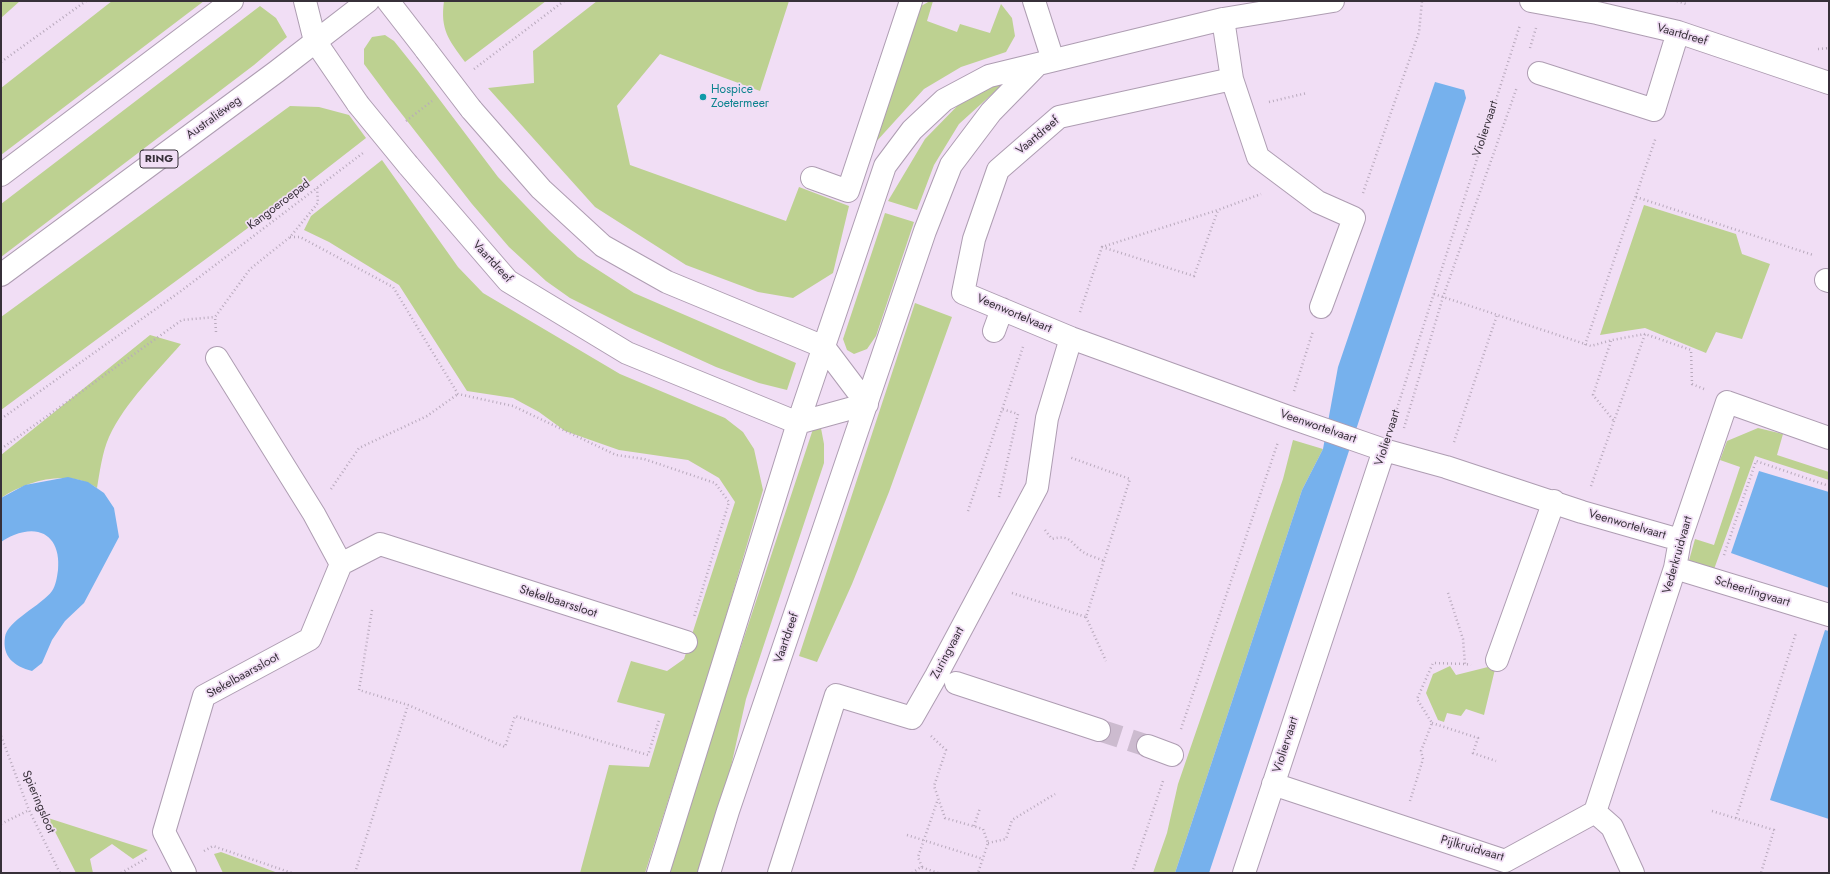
<!DOCTYPE html>
<html>
<head>
<meta charset="utf-8">
<style>
	body { margin:0 }
	#map { position:relative; width:1830px; height:874px; overflow:hidden; background:#f1def5; font-family:Jost,sans-serif }
	canvas { display:block }
	.frame { position:absolute; inset:0; border:2px solid #373039; pointer-events:none }
</style>
</head>
<body>
<div id="map">
<canvas width="1830" height="874"></canvas>
<div class="frame"></div>
</div>
<script>
const ctx = document.querySelector('canvas').getContext('2d');
ctx.lineJoin = 'round';
function paint(path, color) {
  ctx.fillStyle = color;
  ctx.fill(path, 'evenodd');
}
function stroke(path, color, width, dash) {
  ctx.strokeStyle = color;
  ctx.lineWidth = width;
  ctx.lineCap = dash ? 'butt' : 'round';
  ctx.setLineDash(dash || []);
  ctx.stroke(path);
}
function label(font, color, halo, rows, align = 'center') {
  ctx.font = font + ' Jost,sans-serif';
  ctx.lineWidth = 3.5;
  ctx.setLineDash([]);
  ctx.textBaseline = 'middle';
  ctx.strokeStyle = halo;
  ctx.fillStyle = color;
  for (const [text, x, y, turn = 0] of rows) {
    ctx.save();
    ctx.translate(x, y);
    ctx.rotate((+turn || 0) * Math.PI / 180);
    ctx.textAlign = isNaN(turn) ? turn : align;
    if (halo) ctx.strokeText(text, 0, 0);
    ctx.fillText(text, 0, 0);
    ctx.restore();
  }
}
const green = new Path2D(`
	M 1,1 L 20,1 L 1,18 Z
	M 112,1 L 204,1 L 1,155 L 1,88 Z
	M 444,1 L 546,1 L 465,62 C 449,40 440,30 444,1 Z
	M 597,1 L 789,1 L 760,91 L 660,54 L 617,106 L 630,165 L 786,221 L 799,187 L 849,206 L 833,273 L 793,298 L 758,292 L 686,265 L 595,207 L 488,88 L 534,83 L 533,51 Z
	M 930,1 L 933,1 L 927,21 L 957,32 L 960,24 L 990,33 L 1001,4 L 1012,18 L 1015,36 L 1006,52 L 961,67 L 924,89 L 875,143 L 921,6 Z
	M 260,6 L 276,18 L 287,37 L 254,65 L 1,257 L 1,204 Z
	M 385,35 L 394,41 L 418,71 L 498,177 L 549,230 L 578,257 L 634,293 L 796,363 L 787,390 L 759,383 L 716,367 L 626,326 L 570,298 L 546,281 L 509,247 L 472,204 L 390,99 L 364,64 L 364,49 L 372,37 Z
	M 997,80 L 1002,85 L 959,124 L 934,165 L 917,210 L 888,201 L 925,139 L 966,97 Z
	M 290,106 L 319,107 L 349,115 L 366,138 L 294,194 L 1,410 L 1,317 Z
	M 382,160 L 458,267 L 483,293 L 620,374 L 725,418 L 743,432 L 754,449 L 763,490 L 714,657 L 645,873 L 580,873 L 609,765 L 649,767 L 665,714 L 617,702 L 631,661 L 667,671 L 684,659 L 735,502 L 719,478 L 688,460 L 619,450 L 565,431 L 539,412 L 513,398 L 467,391 L 399,285 L 329,242 L 304,230 L 311,216 Z
	M 1644,205 L 1736,234 L 1742,254 L 1770,264 L 1742,339 L 1716,332 L 1706,353 L 1645,328 L 1600,335 Z
	M 885,213 L 914,222 L 876,336 L 867,349 L 854,354 L 847,350 L 843,339 Z
	M 915,303 L 952,317 L 889,492 L 852,584 L 817,662 L 799,656 Z
	M 150,335 L 181,344 C 156,373 126,401 109,437 C 102,453 100,471 97,488 C 69,469 28,480 1,498 L 1,455 Z
	M 815,423 L 820,423 L 824,444 L 824,463 L 746,699 L 722,807 L 701,873 L 666,873 Z
	M 1758,428 L 1783,434 L 1777,455 L 1829,472 L 1829,480 L 1755,456 L 1713,572 L 1688,564 L 1695,539 L 1714,545 L 1740,467 L 1720,460 L 1727,441 Z
	M 1293,440 L 1323,449 L 1302,490 L 1175,873 L 1153,873 L 1167,833 L 1178,784 L 1283,479 Z
	M 1496,665 L 1484,715 L 1466,709 L 1461,716 L 1447,713 L 1444,722 L 1438,720 L 1426,693 L 1433,674 L 1450,666 L 1456,675 Z
	M 48,818 L 148,850 L 133,859 L 112,844 L 90,859 L 93,873 L 76,873 Z
	M 221,852 L 278,873 L 223,873 L 214,854 Z`);
const water = new Path2D(`
	M 1435,82 L 1464,90 L 1466,98 L 1209,873 L 1175,873 L 1302,490 L 1323,449 L 1338,367 Z
	M 1759,471 L 1829,492 L 1829,588 L 1731,553 Z
	M 68,477 L 88,482 L 104,493 L 114,508 L 119,537 L 84,603 L 65,621 L 52,640 L 42,663 L 32,671 C 14,666 2,657 5,637 C 7,621 42,605 52,591 C 56,585 57,577 58,570 C 61,541 44,523 14,535 C 9,537 5,539 1,542 L 1,498 L 25,485 Z
	M 1825,630 L 1829,631 L 1829,819 L 1770,800 Z`);
const minorTunnel = new Path2D(`
	M 1099,730 L 1148,746`);
const path = new Path2D(`
	M 1677,1 L 1686,4
	M 1530,48 L 1536,28
	M 1818,49 L 1829,48
	M 1,62 L 86,1
	M 474,69 L 564,1
	M 1269,102 L 1307,93
	M 406,121 L 432,101
	M 1363,193 L 1419,32 L 1422,1
	M 1636,197 L 1813,255
	M 290,237 L 300,237 L 393,287 L 458,394 L 513,406 L 616,455 L 644,459 L 715,483 L 729,502 L 694,617
	M 1102,247 L 1194,276 L 1218,210
	M 1434,294 L 1591,346 L 1612,340 L 1645,334
	M 1080,312 L 1102,247 L 1218,210 L 1261,194
	M 216,332 L 215,317 L 250,269 L 290,237 L 318,203 L 317,188
	M 1611,341 L 1593,395 L 1614,421
	M 1585,345 L 1656,137
	M 1294,391 L 1313,331
	M 1,419 L 181,291 L 363,153
	M 1392,424 L 1520,25
	M 1404,428 L 1443,297 L 1517,87
	M 1454,442 L 1497,315
	M 1,449 L 182,320 L 215,317
	M 1591,486 L 1645,334 L 1691,350 L 1692,384 L 1704,389
	M 331,489 L 359,448 L 427,416 L 458,394
	M 999,497 L 1018,414 L 1002,409
	M 968,511 L 1023,347
	M 1045,530 L 1052,539 C 1071,534 1070,543 1083,552 C 1089,556 1098,558 1104,561
	M 1724,555 L 1756,461 L 1829,486
	M 1012,593 L 1086,617 L 1130,479 L 1069,457
	M 1448,593 L 1463,639 L 1465,664
	M 372,610 L 359,690 L 408,705 L 505,747 L 515,716 L 648,755 L 659,720
	M 1086,617 L 1106,661
	M 1432,723 L 1478,738 L 1473,753 L 1496,761
	M 1181,729 L 1278,442
	M 1,736 L 29,810 L 60,873
	M 931,736 L 946,750 L 934,786 L 945,818 L 983,829 L 988,843 L 978,873
	M 1410,801 L 1423,759 L 1421,751 L 1432,723 L 1417,699 L 1433,663 L 1465,664 L 1471,665
	M 1712,811 L 1774,830 L 1761,873
	M 1736,818 L 1796,633
	M 1,824 L 29,810
	M 974,826 L 980,808
	M 907,835 L 983,859
	M 988,843 L 1006,839 L 1012,820 L 1055,794
	M 204,851 L 213,846 L 292,873
	M 922,867 L 918,857 L 938,799
	M 121,873 L 147,858
	M 355,873 L 408,705
	M 912,873 L 921,867 L 938,873
	M 1132,873 L 1163,781`);
const minor = new Path2D(`
	M 305,1 L 315,41 L 358,104
	M 388,1 L 426,50
	M 1034,1 L 1053,60
	M 1531,1 L 1597,13 L 1678,32 L 1829,83
	M 1223,19 L 1232,79 L 1258,157 L 1318,202 L 1354,218 L 1321,307
	M 1539,73 L 1654,110 L 1678,32
	M 1232,79 L 1059,117 L 998,170 L 974,239 L 963,293 L 1071,338 L 1286,416 L 1384,450 L 1446,467 L 1582,512 L 1680,540
	M 471,109 L 541,189 L 603,246 L 667,282 L 824,347 L 867,404
	M 408,165 L 508,281 L 627,353 L 798,423 L 867,404
	M 812,178 L 848,191 L 911,1
	M 1826,280 L 1829,281
	M 994,331 L 1002,309
	M 217,358 L 314,514 L 341,564
	M 1675,568 L 1829,615
	M 1497,660 L 1554,501
	M 956,683 L 1099,730
	M 1148,746 L 1172,755
	M 1273,784 L 1505,861 L 1595,812 L 1612,827 L 1633,873
	M 1595,812 L 1675,568 L 1680,540 L 1727,402 L 1829,438
	M 185,873 L 164,832 L 204,696 L 310,639 L 341,564 L 380,544 L 686,642
	M 658,873 L 798,423 L 885,166 L 912,130 L 944,100 L 989,76 L 1223,19 L 1333,1
	M 709,873 L 728,811 L 925,231 L 951,165 L 991,112 L 1037,65
	M 779,873 L 836,695 L 912,718 L 936,676 L 1037,487 L 1047,418 L 1071,338
	M 1244,873 L 1384,450`);
const major = new Path2D(`
	M 1,175 L 232,1
	M 1,275 L 276,72 L 368,1`);
const minorBridge = new Path2D(`
	M 426,50 L 471,109
	M 358,104 L 408,165`);
const markers = [
	[703,97,4,"#0f9aa8"]
];
const shields = [
	[159,159,38]
];
const shieldNames = [
	["RING",159,159]
];
const streetNames = [
	["Vaartdreef",1682,35,16],
	["Australiëweg",214,118,-36],
	["Violiervaart",1486,129,-72],
	["Vaartdreef",1038,136,-40],
	["Kangoeroepad",279,205,-37],
	["Vaartdreef",492,262,47],
	["Veenwortelvaart",1014,314,23],
	["Veenwortelvaart",1318,427,19],
	["Violiervaart",1388,438,-72],
	["Veenwortelvaart",1627,525,16],
	["Vederkruidvaart",1678,555,-74],
	["Scheerlingvaart",1752,592,17],
	["Stekelbaarssloot",558,602,18],
	["Vaartdreef",787,638,-71],
	["Zuringvaart",948,653,-62],
	["Stekelbaarssloot",243,676,-29],
	["Violiervaart",1286,745,-72],
	["Spieringsloot",38,802,67],
	["Pijlkruidvaart",1472,849,16]
];
const cultureNames = [
	["Hospice",711,90],
	["Zoetermeer",711,104]
];
paint(green, '#bdd191');
paint(water, '#76b1ed');
stroke(minorTunnel, '#ccbbcf', 22, [22, 11]);
stroke(minor, '#ae9db2', 24);
stroke(major, '#ae9db2', 24);
stroke(path, '#b8a9bc', 2.5, [1, 3]);
stroke(minor, '#fff', 22);
stroke(major, '#fff', 22);
stroke(minorBridge, '#ae9db2', 24, []);
stroke(minorBridge, '#fff', 22);
for (const [x, y, r, color] of markers) {
  const dot = new Path2D();
  dot.arc(x, y, r, 0, 2 * Math.PI);
  ctx.fillStyle = color;
  ctx.fill(dot);
  stroke(dot, '#f1def5', 1.5);
}
for (const [x, y, w] of shields) {
  const box = new Path2D();
  box.roundRect(x - w / 2, y - 9, w, 18, 3);
  ctx.fillStyle = '#f1def5';
  ctx.fill(box);
  stroke(box, '#373039', 1);
}
label('bold 11px', '#373039', null, shieldNames);
label('12px', '#373039', '#f1def5', streetNames);
label('12px', '#0d838f', '#f1def5', cultureNames, 'left');
</script>
</body>
</html>
